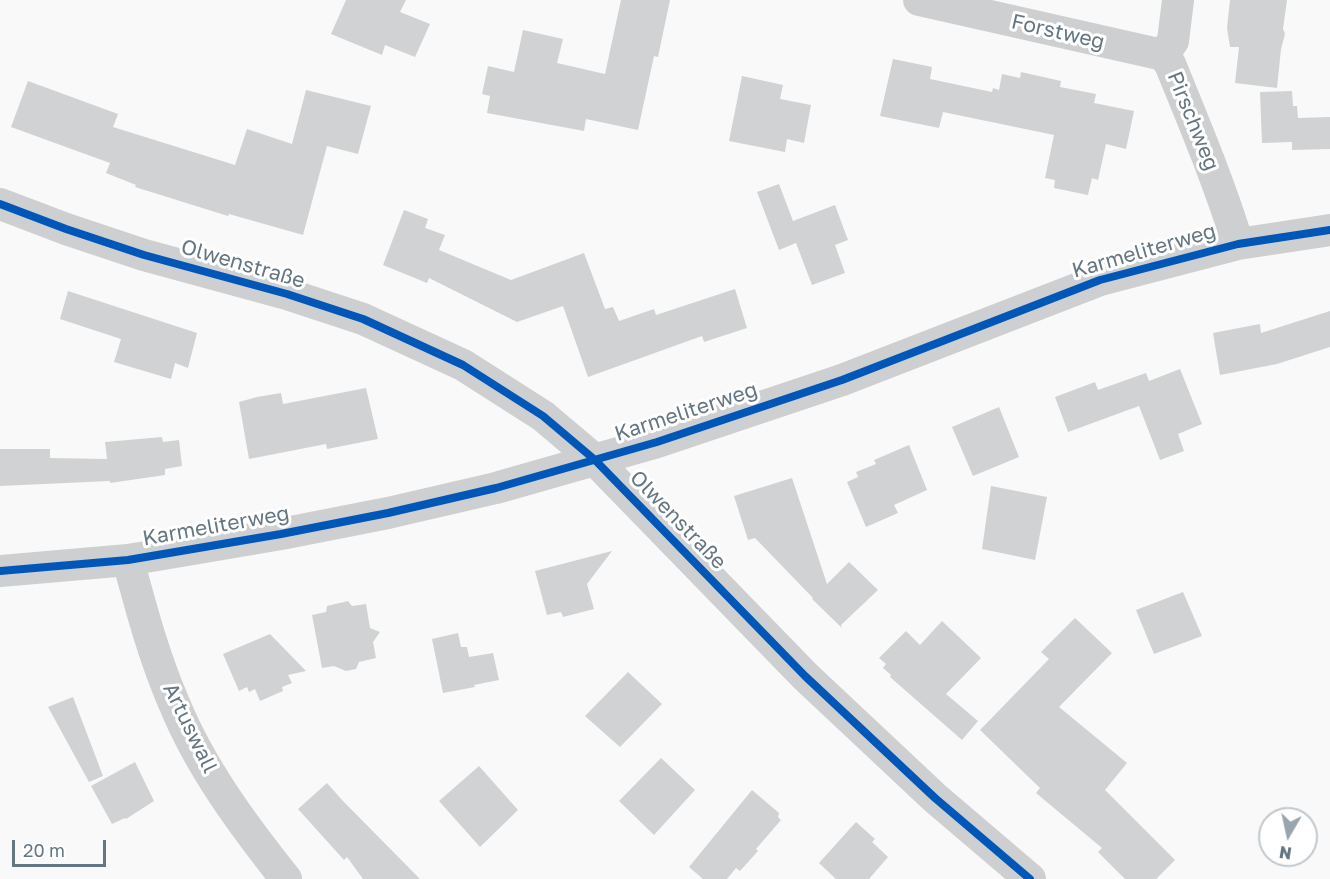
<!DOCTYPE html>
<html>
<head>
<meta charset="utf-8">
<style>
	body { margin:0 }
	#map { position:relative; width:1330px; height:879px; overflow:hidden; background:#f9f9f9; font-family:"Golos Text",sans-serif }
	canvas { display:block }
	.north { position:absolute; left:1258px; top:807px; width:60px; height:60px; box-sizing:border-box; background:#fff; border:2px solid #c1c8cd; border-radius:50%; rotate:189deg; font-size:16px; font-weight:700; line-height:24px; text-align:center; color:#657683 }
	.north::after { content:''; display:block; margin:auto; width:21px; height:27px; background:#99a4ac; clip-path:polygon(50% 0,100% 100%,50% 72%,0 100%) }
	.scale { position:absolute; left:12px; top:840px; width:94px; height:27px; box-sizing:border-box; border:3px solid #657683; border-top:0; padding-left:8px; font-size:18px; line-height:21px; white-space:nowrap; color:#657683; -webkit-text-stroke:4px #fff; paint-order:stroke }
</style>
</head>
<body>
<div id="map">
<canvas width="1330" height="879"></canvas>
<div class="north">N</div>
<div class="scale">20 m</div>
</div>
<script>
const ctx = document.querySelector('canvas').getContext('2d');
ctx.lineJoin = 'round';
function paint(path, color) {
  ctx.fillStyle = color;
  ctx.fill(path, 'evenodd');
}
function stroke(path, color, width, dash) {
  ctx.strokeStyle = color;
  ctx.lineWidth = width;
  ctx.lineCap = dash ? 'butt' : 'round';
  ctx.setLineDash(dash || []);
  ctx.stroke(path);
}
function label(font, color, halo, rows, align = 'center') {
  ctx.font = font + ' "Golos Text",sans-serif';
  ctx.lineWidth = 6;
  ctx.setLineDash([]);
  ctx.textBaseline = 'middle';
  ctx.strokeStyle = halo;
  ctx.fillStyle = color;
  for (const [text, x, y, turn = 0] of rows) {
    ctx.save();
    ctx.translate(x, y);
    ctx.rotate((+turn || 0) * Math.PI / 180);
    ctx.textAlign = isNaN(turn) ? turn : align;
    if (halo) ctx.strokeText(text, 0, 0);
    ctx.fillText(text, 0, 0);
    ctx.restore();
  }
}
const building = new Path2D(`
	M 346,0 L 406,0 L 400,12 L 430,24 L 415,57 L 385,45 L 382,55 L 331,34 Z
	M 621,0 L 670,0 L 658,57 L 654,56 L 638,130 L 586,119 L 584,131 L 487,113 L 490,96 L 482,94 L 488,66 L 514,72 L 523,30 L 563,39 L 557,63 L 605,74 Z
	M 1230,0 L 1287,0 L 1283,29 L 1285,34 L 1281,49 L 1277,88 L 1235,83 L 1239,47 L 1230,47 L 1227,28 Z
	M 893,59 L 932,67 L 930,79 L 992,92 L 993,88 L 999,90 L 1002,74 L 1020,78 L 1021,72 L 1061,81 L 1060,87 L 1096,94 L 1094,103 L 1134,111 L 1126,149 L 1106,144 L 1098,180 L 1092,178 L 1088,195 L 1054,188 L 1055,180 L 1045,178 L 1054,135 L 943,112 L 939,128 L 880,116 Z
	M 742,76 L 783,85 L 780,99 L 811,105 L 804,143 L 787,139 L 785,152 L 729,141 Z
	M 28,81 L 118,114 L 113,127 L 235,165 L 247,129 L 292,144 L 306,90 L 371,106 L 358,154 L 327,146 L 303,235 L 229,214 L 228,216 L 135,187 L 136,185 L 106,173 L 110,163 L 11,127 Z
	M 1292,91 L 1293,106 L 1297,106 L 1298,118 L 1330,117 L 1330,149 L 1292,150 L 1292,142 L 1262,143 L 1260,92 Z
	M 779,184 L 793,221 L 835,205 L 848,240 L 835,245 L 845,273 L 812,285 L 796,243 L 779,250 L 757,192 Z
	M 404,210 L 428,219 L 425,228 L 445,235 L 439,250 L 511,280 L 584,253 L 605,309 L 613,307 L 619,321 L 654,309 L 656,315 L 735,289 L 747,328 L 704,342 L 702,336 L 588,377 L 563,306 L 517,322 L 429,278 L 427,283 L 383,265 Z
	M 68,291 L 197,333 L 188,368 L 175,363 L 171,379 L 114,362 L 121,339 L 60,319 Z
	M 1330,311 L 1330,347 L 1277,364 L 1220,375 L 1213,333 L 1260,324 L 1261,333 Z
	M 1180,369 L 1202,424 L 1178,434 L 1184,451 L 1160,460 L 1139,406 L 1068,432 L 1055,397 L 1095,382 L 1098,390 L 1146,373 L 1149,381 Z
	M 366,388 L 378,439 L 327,449 L 326,444 L 249,459 L 239,402 L 257,397 L 281,393 L 283,404 Z
	M 999,407 L 1019,457 L 973,476 L 952,427 Z
	M 162,437 L 163,442 L 179,440 L 182,466 L 165,469 L 165,475 L 110,483 L 110,481 L 0,486 L 0,449 L 50,449 L 50,458 L 107,459 L 105,442 Z
	M 909,445 L 927,490 L 894,505 L 898,513 L 866,527 L 847,482 L 858,477 L 856,472 L 876,464 L 874,460 Z
	M 792,478 L 827,584 L 849,562 L 878,590 L 841,625 L 842,628 L 812,599 L 813,598 L 755,538 L 748,540 L 734,496 Z
	M 991,486 L 1047,497 L 1035,560 L 982,549 Z
	M 612,551 L 587,584 L 594,609 L 563,617 L 561,612 L 547,615 L 535,571 Z
	M 1183,592 L 1202,636 L 1154,654 L 1136,610 Z
	M 348,601 L 352,606 L 366,604 L 370,628 L 380,632 L 373,642 L 376,658 L 359,662 L 356,669 L 346,671 L 334,666 L 322,668 L 312,615 L 326,612 L 327,606 Z
	M 1075,618 L 1112,653 L 1059,707 L 1127,763 L 1105,790 L 1175,860 L 1156,879 L 1125,879 L 1098,852 L 1102,848 L 1036,793 L 1040,788 L 980,730 L 1049,659 L 1041,652 Z
	M 942,621 L 981,658 L 946,694 L 978,721 L 962,740 L 890,677 L 891,675 L 883,668 L 886,664 L 879,658 L 906,631 L 920,645 Z
	M 458,633 L 461,647 L 467,647 L 469,657 L 493,653 L 499,680 L 474,685 L 475,687 L 443,693 L 432,639 Z
	M 270,634 L 306,671 L 288,675 L 292,683 L 282,687 L 283,691 L 260,701 L 255,689 L 249,692 L 247,687 L 239,691 L 223,654 Z
	M 628,672 L 662,704 L 620,747 L 585,716 Z
	M 73,697 L 103,776 L 89,782 L 48,707 Z
	M 661,758 L 695,790 L 654,835 L 619,801 Z
	M 135,762 L 154,801 L 126,819 L 125,818 L 112,824 L 91,786 Z
	M 479,766 L 518,810 L 480,847 L 439,801 Z
	M 327,783 L 343,801 L 420,879 L 363,879 L 347,857 L 344,860 L 298,809 Z
	M 752,790 L 779,813 L 778,817 L 781,820 L 756,849 L 758,851 L 740,871 L 736,868 L 727,879 L 703,879 L 689,867 Z
	M 856,822 L 875,839 L 872,842 L 888,857 L 869,879 L 836,879 L 819,863 Z`);
const minor = new Path2D(`
	M 919,0 L 1163,55
	M 1163,55 L 1170,64 C 1194,123 1219,182 1238,244
	M 1163,55 L 1173,41 L 1178,0
	M 0,204 L 66,229 L 144,255 L 287,294 L 363,319 L 463,365 L 543,416 L 595,460 L 805,676 L 935,798 L 1030,879
	M 128,560 C 141,608 154,657 174,703 C 200,767 243,825 286,879
	M 0,571 L 128,560 L 281,534 L 388,513 L 496,488 L 657,442 L 842,380 L 1100,280 L 1238,244 L 1330,230`);
const cycleway = new Path2D(`
	M 0,204 L 66,229 L 144,255 L 287,294 L 363,319 L 463,365 L 543,416 L 595,460 L 805,676 L 935,798 L 1030,879
	M 0,571 L 128,560 L 281,534 L 388,513 L 496,488 L 657,442 L 842,380 L 1100,280 L 1238,244 L 1330,230`);
const streetNames = [
	["Forstweg",1058,32,13],
	["Pirschweg",1193,121,68],
	["Karmeliterweg",1144,251,-16],
	["Olwenstraße",243,264,16],
	["Karmeliterweg",686,412,-18],
	["Olwenstraße",678,520,46],
	["Karmeliterweg",216,526,-10],
	["Artuswall",190,728,64]
];
paint(building, '#d0d2d3');
stroke(minor, '#cecfd0', 32);
stroke(cycleway, '#0057b8', 8);
label('21px', '#657683', '#fff', streetNames);
</script>
</body>
</html>
